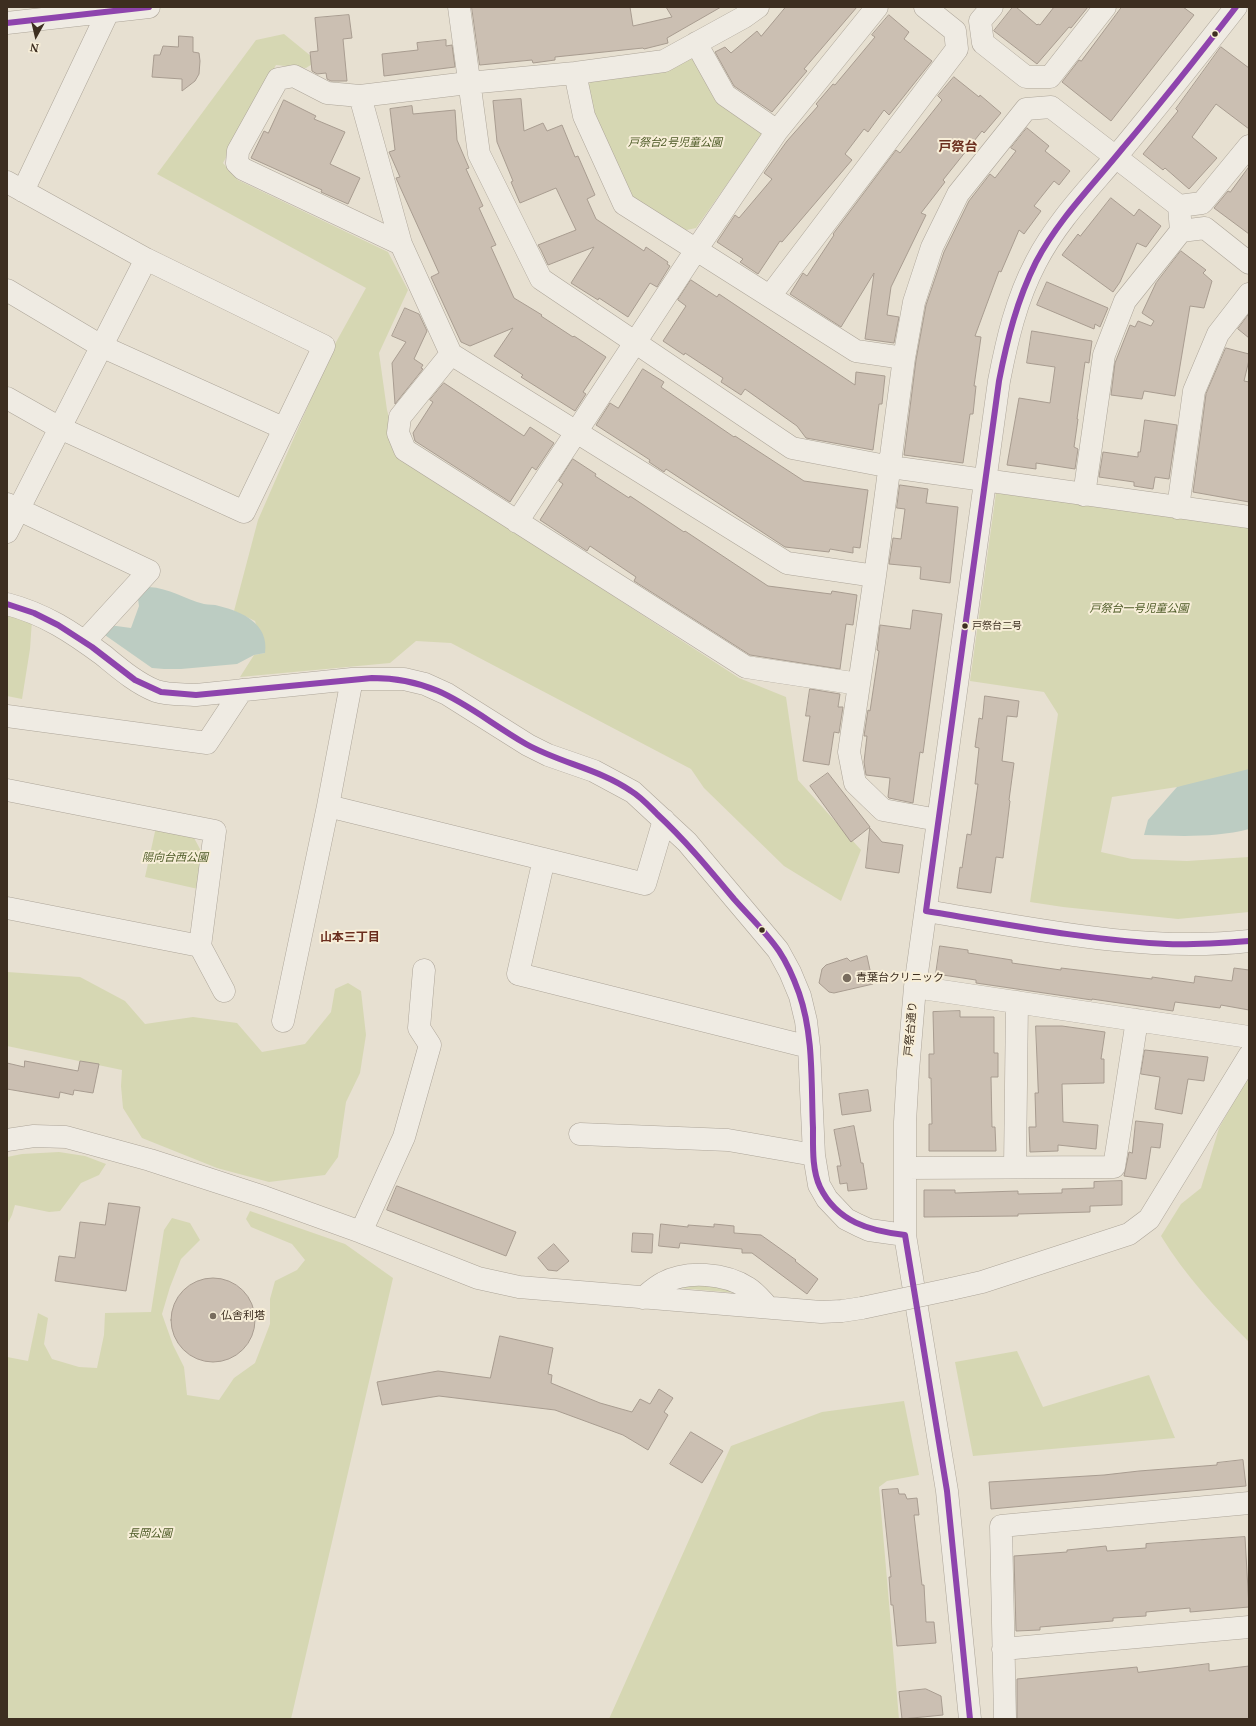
<!DOCTYPE html>
<html>
<head>
<meta charset="utf-8">
<style>
	body { margin:0 }
	#map { position:relative; width:1256px; height:1726px; overflow:hidden; background:#e7e0d1; font-family:"Noto Serif",serif }
	canvas { display:block }
	.frame { position:absolute; inset:0; border:8px solid #3d2e20; pointer-events:none }
	.north { position:absolute; left:16px; top:16px; width:40px; height:40px; -webkit-text-stroke:3px #f7eed8; paint-order:stroke; rotate:188deg; font-size:11px; font-weight:700; line-height:16px; text-align:center; color:#3d2e20 }
	.north::after { content:''; display:block; margin:auto; width:14px; height:18px; background:#3d2e20; clip-path:polygon(50% 0,100% 100%,50% 72%,0 100%) }
</style>
</head>
<body>
<div id="map">
<canvas width="1256" height="1726"></canvas>
<div class="frame"></div>
<div class="north">N</div>
</div>
<script>
const ctx = document.querySelector('canvas').getContext('2d');
ctx.lineJoin = 'round';
function paint(path, color) {
  ctx.fillStyle = color;
  ctx.fill(path, 'evenodd');
}
function stroke(path, color, width, dash) {
  ctx.strokeStyle = color;
  ctx.lineWidth = width;
  ctx.lineCap = dash ? 'butt' : 'round';
  ctx.setLineDash(dash || []);
  ctx.stroke(path);
}
function label(font, color, halo, rows, align = 'center') {
  ctx.font = font + ' "Noto Serif","Noto Sans JP",serif';
  ctx.lineWidth = 4;
  ctx.setLineDash([]);
  ctx.textBaseline = 'middle';
  ctx.strokeStyle = halo;
  ctx.fillStyle = color;
  for (const [text, x, y, turn = 0] of rows) {
    ctx.save();
    ctx.translate(x, y);
    ctx.rotate((+turn || 0) * Math.PI / 180);
    ctx.textAlign = isNaN(turn) ? turn : align;
    if (halo) ctx.strokeText(text, 0, 0);
    ctx.fillText(text, 0, 0);
    ctx.restore();
  }
}
const green = new Path2D(`
	M 284,34 L 317,61 L 306,68 L 276,65 L 223,163 L 238,180 L 388,252 L 408,290 L 379,353 L 387,410 L 400,457 L 739,678 L 786,697 L 798,780 L 861,850 L 841,901 L 784,866 L 704,788 L 691,769 L 451,643 L 416,641 L 390,663 L 240,677 L 254,655 L 265,653 L 255,621 L 234,611 L 258,520 L 335,344 L 366,288 L 157,174 L 256,40 Z
	M 695,51 L 763,133 L 696,228 L 682,231 L 626,195 L 590,109 L 587,87 L 594,77 Z
	M 996,493 L 1249,526 L 1249,776 L 1112,797 L 1101,852 L 1132,859 L 1187,861 L 1249,857 L 1249,912 L 1178,919 L 1063,907 L 1030,902 L 1058,714 L 1044,692 L 970,681 Z
	M 7,612 L 32,620 L 30,649 L 22,699 L 7,696 Z
	M 156,827 L 193,836 L 200,849 L 198,889 L 145,877 Z
	M 7,972 L 80,977 L 125,1001 L 145,1024 L 193,1017 L 237,1023 L 262,1052 L 305,1044 L 331,1012 L 335,989 L 348,983 L 361,991 L 366,1035 L 360,1073 L 346,1102 L 338,1157 L 325,1175 L 269,1182 L 217,1168 L 142,1138 L 123,1108 L 121,1086 L 122,1070 L 7,1046 Z
	M 1249,1074 L 1249,1342 C 1216,1309 1185,1275 1161,1236 L 1181,1204 L 1201,1188 L 1219,1128 Z
	M 59,1152 L 85,1156 L 106,1164 L 99,1175 L 81,1183 L 60,1211 L 49,1212 L 15,1205 L 12,1215 L 7,1225 L 7,1157 L 22,1154 Z
	M 250,1211 L 345,1244 L 393,1278 L 291,1719 L 7,1719 L 7,1357 L 28,1361 L 38,1313 L 48,1318 L 44,1344 L 52,1359 L 79,1367 L 97,1368 L 104,1335 L 105,1313 L 151,1312 L 164,1230 L 172,1218 L 190,1223 L 200,1240 L 181,1259 L 170,1287 L 162,1314 L 173,1345 L 184,1367 L 187,1395 L 219,1400 L 234,1378 L 255,1363 L 270,1324 L 270,1299 L 275,1281 L 297,1270 L 305,1260 L 292,1244 L 251,1227 L 246,1219 Z
	M 715,1283 L 737,1293 L 679,1288 L 679,1287 Z
	M 1017,1351 L 1043,1407 L 1149,1375 L 1175,1438 L 973,1456 L 955,1362 Z
	M 904,1401 L 919,1475 L 887,1481 L 879,1487 L 899,1719 L 609,1719 L 731,1446 L 822,1412 Z`);
const water = new Path2D(`
	M 149,587 C 169,588 185,599 204,604 C 209,605 214,604 219,606 C 243,612 269,624 265,653 L 254,655 L 237,664 L 181,669 L 164,669 L 152,668 L 102,633 L 109,625 L 131,628 L 139,606 L 138,599 Z
	M 1249,769 L 1249,829 C 1215,838 1179,836 1144,835 L 1148,820 L 1177,787 Z`);
const building = new Path2D(`
	M 472,7 L 630,7 L 633,26 L 672,17 L 666,7 L 721,7 L 667,38 L 668,43 L 644,49 L 643,48 L 555,57 L 555,60 L 533,63 L 532,60 L 480,65 Z
	M 786,7 L 857,7 L 804,69 L 807,71 L 772,112 L 734,86 L 715,52 L 725,47 L 731,53 L 757,31 L 761,36 Z
	M 1013,7 L 1016,7 L 1037,25 L 1038,24 L 1040,25 L 1054,7 L 1088,7 L 1071,28 L 1069,27 L 1037,64 L 994,31 Z
	M 1122,7 L 1183,7 L 1194,15 L 1111,121 L 1062,82 L 1079,60 L 1081,61 Z
	M 349,15 L 352,38 L 343,39 L 347,81 L 331,81 L 327,79 L 326,73 L 317,74 L 312,71 L 310,52 L 318,51 L 315,18 Z
	M 889,15 L 909,32 L 904,39 L 932,61 L 889,115 L 884,110 L 868,132 L 864,129 L 845,154 L 852,160 L 782,242 L 780,241 L 758,274 L 740,262 L 743,259 L 717,242 L 735,215 L 739,218 L 772,179 L 764,173 L 787,141 L 818,106 L 816,104 L 833,84 L 835,85 L 875,37 L 872,35 Z
	M 179,36 L 193,37 L 193,52 L 199,53 L 200,61 L 199,74 L 195,81 L 182,91 L 182,79 L 152,77 L 154,55 L 160,55 L 163,46 L 178,47 Z
	M 446,40 L 446,46 L 452,45 L 455,67 L 384,76 L 382,54 L 418,50 L 417,43 Z
	M 1221,47 L 1249,68 L 1249,129 L 1216,104 L 1192,137 L 1217,158 L 1189,189 L 1165,168 L 1163,170 L 1143,154 L 1178,111 L 1176,109 Z
	M 954,77 L 979,97 L 980,95 L 1001,113 L 984,133 L 982,131 L 943,180 L 945,182 L 921,213 L 926,215 L 891,287 L 887,315 L 899,317 L 894,343 L 865,339 L 874,273 L 841,327 L 790,294 L 803,273 L 807,276 L 834,235 L 833,234 L 896,150 L 900,153 L 942,100 L 938,96 Z
	M 521,99 L 524,131 L 543,123 L 547,131 L 562,125 L 575,157 L 578,156 L 595,195 L 587,199 L 596,219 L 644,251 L 646,247 L 668,262 L 667,264 L 670,266 L 657,287 L 650,283 L 628,317 L 599,298 L 598,300 L 571,283 L 594,247 L 548,265 L 541,250 L 538,245 L 576,230 L 556,188 L 520,203 L 511,182 L 513,181 L 497,142 L 493,101 Z
	M 284,100 L 316,116 L 314,119 L 345,132 L 330,164 L 360,178 L 348,204 L 321,192 L 322,190 L 251,158 L 264,131 L 268,133 Z
	M 412,106 L 413,114 L 455,110 L 457,140 L 469,168 L 466,169 L 483,206 L 479,208 L 496,245 L 491,247 L 514,298 L 542,315 L 541,316 L 573,337 L 574,336 L 606,357 L 583,392 L 586,394 L 575,411 L 521,377 L 523,375 L 494,356 L 513,328 L 470,346 L 461,342 L 431,277 L 439,273 L 396,178 L 400,177 L 389,152 L 395,150 L 390,109 Z
	M 1027,128 L 1049,146 L 1045,151 L 1070,171 L 1059,185 L 1054,181 L 1034,206 L 1041,211 L 1024,234 L 1019,230 L 1001,272 L 999,271 L 975,336 L 981,337 L 974,386 L 976,386 L 973,414 L 970,414 L 963,463 L 904,455 L 916,360 L 926,305 L 944,252 L 969,201 L 990,174 L 995,178 L 1016,151 L 1011,148 Z
	M 1249,167 L 1249,234 L 1214,208 L 1228,191 L 1230,192 Z
	M 1111,198 L 1134,216 L 1139,209 L 1161,226 L 1146,247 L 1137,243 L 1120,282 L 1113,292 L 1062,255 L 1078,234 L 1080,236 Z
	M 1181,251 L 1206,270 L 1203,273 L 1212,281 L 1204,308 L 1190,306 L 1175,396 L 1144,391 L 1142,399 L 1111,395 L 1115,363 L 1130,325 L 1135,327 L 1138,321 L 1151,326 L 1154,321 L 1142,313 L 1156,283 Z
	M 691,280 L 717,297 L 719,294 L 855,385 L 856,372 L 885,376 L 882,404 L 879,404 L 873,450 L 806,438 L 797,426 L 745,389 L 741,395 L 721,382 L 723,378 L 685,353 L 684,355 L 663,341 L 686,306 L 678,300 Z
	M 1047,282 L 1108,308 L 1100,327 L 1095,324 L 1094,329 L 1037,305 Z
	M 405,308 L 419,314 L 427,331 L 414,359 L 423,365 L 421,368 L 423,369 L 395,404 L 392,363 L 406,342 L 392,336 Z
	M 1249,314 L 1249,338 L 1238,329 Z
	M 1032,331 L 1092,341 L 1089,363 L 1085,362 L 1077,419 L 1078,419 L 1074,447 L 1078,449 L 1075,469 L 1036,463 L 1036,469 L 1007,465 L 1019,398 L 1050,403 L 1055,367 L 1027,363 Z
	M 1226,348 L 1249,354 L 1249,360 L 1244,381 L 1249,382 L 1249,502 L 1193,492 L 1206,394 Z
	M 643,369 L 664,382 L 661,387 L 734,437 L 735,436 L 804,481 L 868,490 L 860,548 L 853,547 L 853,553 L 830,549 L 829,552 L 785,547 L 666,469 L 664,472 L 649,462 L 650,460 L 596,425 L 610,403 L 618,408 Z
	M 444,383 L 524,436 L 530,427 L 554,443 L 536,470 L 532,467 L 510,502 L 415,441 L 413,433 L 433,402 L 430,400 Z
	M 1145,420 L 1177,425 L 1169,479 L 1155,477 L 1153,489 L 1134,486 L 1134,482 L 1099,477 L 1103,452 L 1138,457 L 1138,452 L 1140,452 Z
	M 573,459 L 596,474 L 595,476 L 629,498 L 630,496 L 684,532 L 685,531 L 768,586 L 831,594 L 832,591 L 857,595 L 853,625 L 846,624 L 840,669 L 750,655 L 634,581 L 636,577 L 590,546 L 587,551 L 540,520 L 563,484 L 559,481 Z
	M 900,485 L 928,489 L 926,503 L 958,507 L 950,583 L 920,579 L 921,567 L 889,564 L 893,538 L 901,539 L 905,509 L 897,508 Z
	M 913,610 L 942,614 L 923,753 L 920,752 L 913,803 L 889,798 L 888,797 L 890,778 L 866,775 L 864,762 L 867,736 L 864,736 L 868,710 L 870,711 L 879,651 L 877,650 L 880,625 L 910,629 Z
	M 810,689 L 840,694 L 838,707 L 843,707 L 839,733 L 834,732 L 829,765 L 803,761 L 810,716 L 806,716 Z
	M 985,696 L 1019,701 L 1017,717 L 1007,716 L 1002,761 L 1014,763 L 1009,800 L 1010,801 L 1003,858 L 996,857 L 991,893 L 957,888 L 960,867 L 962,868 L 967,834 L 971,835 L 978,784 L 975,784 L 979,748 L 975,747 L 979,718 L 982,719 Z
	M 828,773 L 870,827 L 851,842 L 810,786 Z
	M 870,828 L 882,842 L 903,845 L 899,873 L 866,868 Z
	M 940,946 L 968,950 L 968,953 L 1012,960 L 1012,963 L 1061,970 L 1061,968 L 1152,979 L 1152,977 L 1194,983 L 1195,976 L 1232,981 L 1234,968 L 1249,970 L 1249,1010 L 1221,1005 L 1220,1008 L 1175,1002 L 1173,1011 L 1092,999 L 1092,1000 L 976,983 L 976,980 L 936,974 Z
	M 867,956 L 873,984 L 834,993 L 829,992 L 819,983 L 822,969 L 826,965 L 847,958 L 850,961 Z
	M 960,1011 L 960,1017 L 994,1017 L 994,1053 L 998,1053 L 998,1077 L 991,1077 L 992,1127 L 995,1127 L 996,1151 L 929,1151 L 929,1124 L 932,1124 L 931,1078 L 929,1078 L 929,1054 L 934,1054 L 933,1012 Z
	M 1036,1026 L 1062,1026 L 1105,1032 L 1101,1059 L 1104,1059 L 1104,1083 L 1062,1084 L 1063,1122 L 1098,1125 L 1096,1149 L 1058,1145 L 1058,1151 L 1030,1152 L 1029,1127 L 1036,1127 L 1035,1093 L 1038,1093 Z
	M 1145,1050 L 1208,1057 L 1204,1081 L 1188,1079 L 1182,1114 L 1155,1109 L 1160,1077 L 1141,1074 Z
	M 25,1061 L 78,1071 L 80,1061 L 99,1064 L 93,1093 L 74,1090 L 73,1095 L 60,1092 L 59,1098 L 7,1089 L 7,1063 L 24,1067 Z
	M 868,1090 L 871,1111 L 842,1115 L 839,1094 Z
	M 1136,1121 L 1163,1124 L 1160,1148 L 1151,1147 L 1146,1179 L 1124,1176 L 1129,1152 L 1132,1153 Z
	M 854,1126 L 861,1163 L 863,1163 L 867,1189 L 848,1191 L 847,1183 L 840,1184 L 837,1166 L 841,1166 L 834,1130 Z
	M 1122,1181 L 1122,1205 L 1090,1206 L 1090,1212 L 1018,1214 L 1018,1216 L 924,1217 L 924,1190 L 955,1190 L 955,1193 L 1018,1191 L 1018,1194 L 1062,1193 L 1062,1189 L 1094,1188 L 1094,1182 Z
	M 397,1186 L 516,1232 L 506,1256 L 387,1210 Z
	M 109,1203 L 140,1207 L 126,1291 L 55,1281 L 59,1256 L 75,1258 L 80,1222 L 105,1225 Z
	M 661,1224 L 688,1227 L 688,1225 L 714,1227 L 714,1224 L 734,1226 L 734,1233 L 761,1235 L 796,1260 L 795,1261 L 818,1279 L 807,1294 L 752,1253 L 742,1253 L 742,1249 L 680,1243 L 679,1248 L 659,1246 Z
	M 633,1233 L 653,1234 L 652,1253 L 632,1252 Z
	M 554,1244 L 569,1261 L 557,1271 L 548,1270 L 538,1258 Z
	M171 1320a42 42 0 1 1 84 0a42 42 0 1 1-84 0Z
	M 500,1336 L 553,1348 L 548,1374 L 552,1375 L 551,1383 L 600,1403 L 632,1412 L 640,1399 L 650,1404 L 659,1389 L 673,1398 L 664,1412 L 668,1415 L 648,1450 L 623,1435 L 555,1410 L 439,1396 L 382,1405 L 377,1382 L 438,1371 L 490,1378 Z
	M 691,1432 L 723,1451 L 702,1483 L 670,1464 Z
	M 1243,1460 L 1246,1486 L 991,1509 L 989,1482 L 1104,1475 L 1139,1471 L 1217,1465 L 1217,1463 Z
	M 898,1489 L 899,1494 L 905,1494 L 907,1499 L 917,1498 L 919,1515 L 914,1515 L 922,1585 L 924,1585 L 926,1622 L 934,1622 L 936,1643 L 897,1646 L 893,1605 L 891,1605 L 889,1577 L 891,1577 L 882,1490 Z
	M 1245,1537 L 1249,1607 L 1190,1612 L 1190,1608 L 1146,1612 L 1146,1616 L 1113,1618 L 1113,1621 L 1040,1627 L 1040,1630 L 1016,1631 L 1014,1556 L 1067,1552 L 1067,1550 L 1106,1546 L 1107,1551 L 1146,1548 L 1146,1544 Z
	M 1209,1664 L 1209,1671 L 1249,1666 L 1249,1719 L 1017,1719 L 1017,1679 L 1137,1667 L 1138,1672 Z
	M 926,1689 L 941,1696 L 943,1715 L 902,1719 L 899,1692 Z`);
const minor = new Path2D(`
	M 459,7 L 479,154 L 541,279 L 792,448 L 891,467 L 1249,517
	M 992,7 L 980,21 L 983,43 L 1026,77 L 1050,77 L 1105,7
	M 7,23 L 149,7
	M 696,43 L 725,95 L 777,131
	M 575,73 L 584,116 L 624,204 L 856,351 L 904,358
	M 360,96 L 401,244 L 451,354 L 787,563 L 875,576
	M 7,182 L 146,259 L 324,346 L 244,512 L 60,428 L 7,398
	M 23,191 L 108,12
	M 1181,231 L 1205,228 L 1249,263
	M 401,244 L 243,169 L 237,163 L 238,151 L 278,79 L 294,76 L 327,93 L 360,96 L 468,83 L 575,73 L 664,61 L 744,17 L 758,7
	M 7,290 L 101,346 L 283,428
	M 770,296 L 957,49 L 955,31 L 925,7
	M 451,354 L 400,417 L 398,433 L 405,450 L 746,667 L 859,684
	M 1084,495 L 1104,355 L 1125,301 L 1181,231 L 1179,206
	M 7,504 L 149,571 L 85,641
	M 1178,508 L 1194,391 L 1218,334 L 1249,294
	M 517,522 L 696,250 L 777,131 L 877,7
	M 7,532 L 146,259
	M 7,604 C 45,614 72,632 103,655 C 119,668 136,683 156,691 C 168,695 183,694 196,695 L 352,679 L 404,679 L 425,684 L 447,694 L 528,745 L 548,755 L 594,771 L 633,792 L 687,842 L 778,950 L 790,972 L 800,996 L 806,1021 L 809,1047 L 814,1155 L 819,1185 L 827,1199 L 846,1219 L 858,1225 L 869,1230 L 905,1235
	M 7,716 L 207,743 L 242,690
	M 7,790 L 215,831 L 200,946 L 224,991
	M 328,806 L 645,884 L 664,820
	M 938,820 L 883,810 L 855,783 L 849,752 L 875,576 L 904,358 L 914,302 L 932,247 L 958,194 L 1026,109 L 1051,107 L 1179,206 L 1202,203 L 1249,146
	M 544,859 L 518,974 L 809,1047
	M 7,908 L 200,946
	M 926,911 C 1031,928 1142,953 1249,941
	M 915,987 L 1249,1037
	M 283,1021 L 328,806 L 352,679
	M 580,1134 L 728,1140 L 814,1155
	M 7,1140 L 34,1136 L 66,1137 L 150,1160 L 264,1197 L 361,1232 L 478,1278 L 519,1287 L 821,1312 L 842,1311 L 862,1308
	M 1015,1167 L 1017,1002
	M 905,1168 L 1114,1167 L 1137,1020
	M 361,1232 L 404,1137 L 430,1045 L 419,1028 L 424,970
	M 951,1289 L 982,1282 L 1129,1234 L 1149,1219 L 1249,1056
	M 643,1298 C 649,1293 655,1287 663,1283 C 687,1270 725,1273 748,1288 C 756,1293 762,1301 768,1307
	M 1003,1649 L 1249,1627
	M 970,1719 L 947,1491 L 905,1235 L 905,1122 L 908,1071 L 915,987 L 999,381 C 1007,340 1016,300 1036,262 C 1056,223 1086,192 1114,159 C 1156,109 1196,58 1236,7
	M 1005,1719 L 1001,1526 L 1249,1503`);
const minorBridge = new Path2D(`
	M 862,1308 L 951,1289`);
const bus1 = new Path2D(`
	M 1236,7 C 1199,55 1161,103 1122,149 C 1092,186 1058,220 1036,262 C 1017,300 1007,340 999,381 L 926,911 C 1006,924 1086,940 1167,944 C 1194,945 1222,943 1249,941
	M 7,23 L 149,7
	M 7,604 L 34,613 L 58,625 L 92,647 L 135,680 L 161,692 L 196,695 L 372,678 C 441,678 471,712 526,744 C 560,763 599,769 631,791 C 641,797 649,806 657,814 C 685,840 709,869 734,899 C 749,916 766,932 779,951 C 787,963 794,979 799,993 C 814,1036 811,1084 813,1128 C 813,1148 812,1170 820,1187 C 837,1222 870,1231 905,1235 L 947,1491 L 970,1719`);
const markers = [
	[1215,34,3.5,"#3d2e20"],
	[965,626,3.5,"#3d2e20"],
	[762,930,3.5,"#3d2e20"],
	[847,978,5,"#786c5e"],
	[213,1316,4,"#786c5e"]
];
const busNames = [
	["戸祭台二号",972,626]
];
const parkNames = [
	["戸祭台2号児童公園",675,143],
	["戸祭台一号児童公園",1139,609],
	["陽向台西公園",175,858],
	["長岡公園",150,1534]
];
const poiNames = [
	["青葉台クリニック",856,978],
	["仏舎利塔",221,1316]
];
const streetNames = [
	["戸祭台通り",911,1029,-85]
];
const neighbourhoodNames = [
	["山本三丁目",350,938]
];
const quarterNames = [
	["戸祭台",958,147]
];
paint(green, '#d6d7b3');
paint(water, '#bcccc2');
paint(building, '#cbbfb2');
stroke(building, '#a89c90', 1);
stroke(minor, '#ada599', 23);
stroke(minor, '#efebe3', 22);
stroke(minorBridge, '#ada599', 23, []);
stroke(minorBridge, '#efebe3', 22);
stroke(bus1, '#8e44ad', 6);
for (const [x, y, r, color] of markers) {
  const dot = new Path2D();
  dot.arc(x, y, r, 0, 2 * Math.PI);
  ctx.fillStyle = color;
  ctx.fill(dot);
  stroke(dot, '#f7eed8', 1.5);
}
label('10px', '#3d2e20', '#f7eed8', busNames, 'left');
label('italic 11px', '#4d5a26', '#f7eed8', parkNames);
label('11px', '#3d2e20', '#f7eed8', poiNames, 'left');
label('11px', '#3d2e20', '#f7eed8', streetNames);
label('bold 12px', '#6b2e1e', '#f7eed8', neighbourhoodNames);
label('bold 13px', '#6b2e1e', '#f7eed8', quarterNames);
</script>
</body>
</html>
